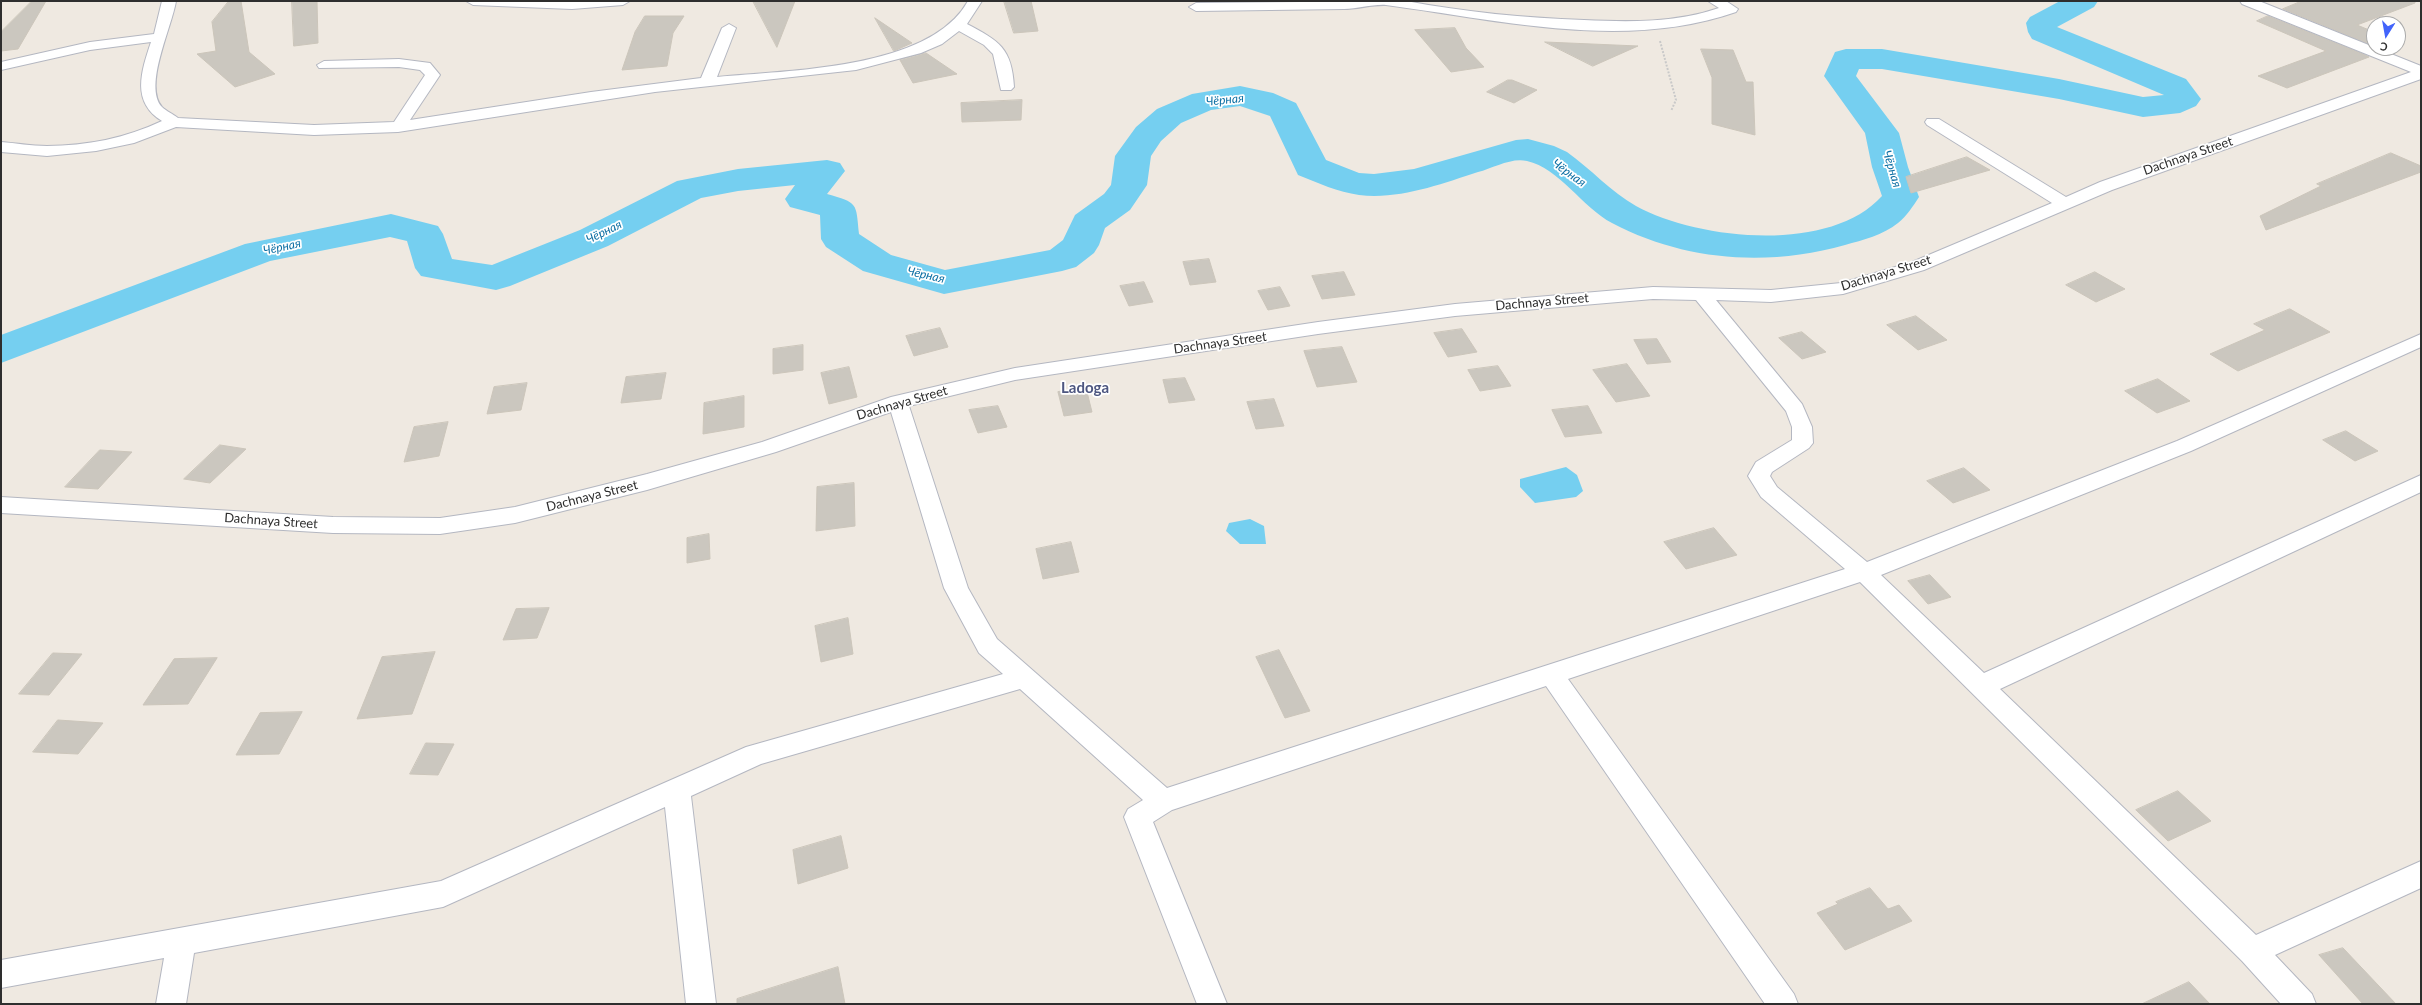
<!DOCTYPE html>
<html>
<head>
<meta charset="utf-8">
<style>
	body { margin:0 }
	#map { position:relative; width:2422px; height:1005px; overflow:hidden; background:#efe9e1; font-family:Lato,sans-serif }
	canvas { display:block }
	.frame { position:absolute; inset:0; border:2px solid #2e2e2e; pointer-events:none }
	.north { position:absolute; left:2366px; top:16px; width:40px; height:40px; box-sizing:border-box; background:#fff; border:1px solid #ababab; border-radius:50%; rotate:191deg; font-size:11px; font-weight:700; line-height:16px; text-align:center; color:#2e2e2e }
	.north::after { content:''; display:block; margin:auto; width:14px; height:18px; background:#4264fb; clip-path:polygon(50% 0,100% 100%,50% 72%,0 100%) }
</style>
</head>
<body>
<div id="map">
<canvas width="2422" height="1005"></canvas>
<div class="frame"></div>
<div class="north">С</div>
</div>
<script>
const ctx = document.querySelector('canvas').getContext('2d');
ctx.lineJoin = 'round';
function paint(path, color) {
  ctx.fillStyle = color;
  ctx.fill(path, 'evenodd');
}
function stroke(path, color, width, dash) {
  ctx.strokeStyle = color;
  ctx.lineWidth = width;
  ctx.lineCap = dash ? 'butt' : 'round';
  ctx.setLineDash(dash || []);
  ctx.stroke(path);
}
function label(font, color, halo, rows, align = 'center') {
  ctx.font = font + ' Lato,sans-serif';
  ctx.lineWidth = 3.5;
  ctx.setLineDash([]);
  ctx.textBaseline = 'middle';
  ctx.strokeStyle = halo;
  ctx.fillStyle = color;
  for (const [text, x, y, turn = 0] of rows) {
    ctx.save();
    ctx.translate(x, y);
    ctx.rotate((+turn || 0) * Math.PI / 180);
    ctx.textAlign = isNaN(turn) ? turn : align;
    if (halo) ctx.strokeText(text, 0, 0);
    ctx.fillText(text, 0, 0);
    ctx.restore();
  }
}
const water = new Path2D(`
	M 1566,467 L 1577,475 L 1583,491 L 1576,497 L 1535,503 L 1520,487 L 1520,479 Z
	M 1250,519 L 1264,526 L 1266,544 L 1240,544 L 1226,531 L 1229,523 Z`);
const river = new Path2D(`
	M 2060,1 L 2098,1 L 2094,7 L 2057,27 L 2186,79 L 2201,99 L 2196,106 L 2180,113 L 2143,117 L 2059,99 L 1882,69 L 1859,69 L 1856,76 L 1899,133 L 1908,167 L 1919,197 C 1913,206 1907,216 1898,223 C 1883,235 1863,240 1845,245 C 1767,267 1684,261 1612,223 C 1583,208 1559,168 1527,161 C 1512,157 1493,168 1478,172 C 1441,184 1399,200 1359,195 C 1338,192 1318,183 1298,175 L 1270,116 L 1240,106 L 1211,110 L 1181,123 L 1161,141 L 1151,156 L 1147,185 L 1130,210 L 1105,228 L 1099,245 L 1094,253 L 1076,267 L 1062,271 L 944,294 L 863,271 L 826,247 L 821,239 L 820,215 L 790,207 L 785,199 L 795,185 L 738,191 L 701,198 L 608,246 L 510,286 L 496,290 L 421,276 L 415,268 L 407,241 L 390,237 L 270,261 L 1,363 L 1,335 L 245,244 L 391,214 L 438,226 L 443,234 L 452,259 L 492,265 L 580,230 L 677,181 L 738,169 L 827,160 L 840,163 L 845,171 L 827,194 C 858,203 856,202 859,234 L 891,255 L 945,270 L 1050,250 L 1063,240 L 1075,215 L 1104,194 L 1111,185 L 1115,156 L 1136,127 L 1157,109 L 1192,94 L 1240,86 L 1273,93 L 1296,103 L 1326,160 L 1359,173 L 1374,174 L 1414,169 L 1516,140 L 1528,139 L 1554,146 L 1567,152 C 1591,169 1611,192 1636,206 C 1698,240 1830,254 1882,196 L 1872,167 L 1865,133 L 1824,76 L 1835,52 L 1846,49 L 1882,49 L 2059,79 L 2143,97 L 2164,95 L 2032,39 L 2028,32 L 2026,23 L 2030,17 Z`);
const building = new Path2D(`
	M 32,1 L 46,1 L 18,49 L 1,51 L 1,32 Z
	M 229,1 L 241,1 L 249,52 L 275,74 L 235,87 L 197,54 L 216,51 L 212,22 Z
	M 292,1 L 317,1 L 318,43 L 294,46 Z
	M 753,1 L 795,1 L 777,47 Z
	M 1004,1 L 1031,1 L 1038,31 L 1014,33 Z
	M 2302,1 L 2415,1 L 2415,3 L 2357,25 L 2374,32 L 2374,46 L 2283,9 Z
	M 645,16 L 684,16 L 673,33 L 667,66 L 622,70 L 635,32 Z
	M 2268,16 L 2363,54 L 2369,57 L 2287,88 L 2258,76 L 2326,51 L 2257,21 Z
	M 875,18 L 912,43 L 894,51 Z
	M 1455,28 L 1466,48 L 1484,67 L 1451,72 L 1415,30 Z
	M 1545,42 L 1638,46 L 1593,66 Z
	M 1701,49 L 1733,50 L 1746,82 L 1753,82 L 1755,135 L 1712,124 L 1712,78 Z
	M 926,53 L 957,74 L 913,83 L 900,60 Z
	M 1508,80 L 1512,80 L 1537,90 L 1514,103 L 1487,92 Z
	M 1022,100 L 1021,120 L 962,122 L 961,103 Z
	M 2391,153 L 2421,166 L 2421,172 L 2266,230 L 2260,216 L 2321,186 L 2317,184 Z
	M 1967,157 L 1990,170 L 1911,193 L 1906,177 Z
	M 1209,259 L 1216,282 L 1190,285 L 1183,262 Z
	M 1344,272 L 1355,295 L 1322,299 L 1312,276 Z
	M 2095,272 L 2125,289 L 2096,302 L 2066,285 Z
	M 1144,282 L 1153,302 L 1129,306 L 1120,286 Z
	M 1280,287 L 1290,306 L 1268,310 L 1258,291 Z
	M 2290,309 L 2330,332 L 2238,371 L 2210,354 L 2265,330 L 2254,324 Z
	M 1916,316 L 1947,340 L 1918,350 L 1887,325 Z
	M 940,328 L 948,347 L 914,356 L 906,336 Z
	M 1462,329 L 1477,352 L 1448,357 L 1434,333 Z
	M 1802,332 L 1826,352 L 1802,359 L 1779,338 Z
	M 1657,339 L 1671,362 L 1647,364 L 1634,340 Z
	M 803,345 L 803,370 L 773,374 L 773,349 Z
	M 1342,347 L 1357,382 L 1317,387 L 1304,351 Z
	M 1627,364 L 1650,396 L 1616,402 L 1593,370 Z
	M 1498,366 L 1511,386 L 1480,391 L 1468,370 Z
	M 849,367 L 857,397 L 829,404 L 821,373 Z
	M 666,373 L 661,399 L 621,403 L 626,377 Z
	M 1185,378 L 1195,400 L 1169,403 L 1163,380 Z
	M 2158,379 L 2190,401 L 2157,413 L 2125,391 Z
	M 527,383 L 521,410 L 487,414 L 494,387 Z
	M 1086,388 L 1092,412 L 1064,416 L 1058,392 Z
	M 744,396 L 744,427 L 703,434 L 704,403 Z
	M 1274,399 L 1284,426 L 1256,429 L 1247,402 Z
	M 998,406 L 1007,427 L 978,433 L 969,410 Z
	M 1588,406 L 1602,433 L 1565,437 L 1552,410 Z
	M 448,422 L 439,456 L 404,462 L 414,427 Z
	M 2346,431 L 2378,451 L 2355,461 L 2323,440 Z
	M 220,445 L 246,449 L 210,483 L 184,479 Z
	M 100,450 L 132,452 L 98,489 L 65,487 Z
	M 1964,468 L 1990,490 L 1953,503 L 1927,481 Z
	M 854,483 L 855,526 L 816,531 L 817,487 Z
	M 1714,528 L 1737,555 L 1686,569 L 1664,542 Z
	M 709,534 L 710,559 L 687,563 L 687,538 Z
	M 1071,542 L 1079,572 L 1043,579 L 1036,549 Z
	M 1930,575 L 1951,597 L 1928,604 L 1908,581 Z
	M 549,608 L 537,638 L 503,640 L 516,609 Z
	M 848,618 L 853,654 L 821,662 L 815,626 Z
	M 1279,650 L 1310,711 L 1285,718 L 1256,657 Z
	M 435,652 L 412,714 L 357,719 L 382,657 Z
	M 53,653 L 82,654 L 49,695 L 19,694 Z
	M 217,658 L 188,704 L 143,705 L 174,659 Z
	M 302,712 L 279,754 L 236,755 L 260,713 Z
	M 58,720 L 103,723 L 78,754 L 33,752 Z
	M 426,743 L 454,744 L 438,775 L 410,774 Z
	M 2178,791 L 2211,821 L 2168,841 L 2136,810 Z
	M 841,836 L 848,868 L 798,884 L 793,850 Z
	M 1870,888 L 1888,909 L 1899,905 L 1912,921 L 1845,950 L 1817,913 L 1838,904 L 1836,902 Z
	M 2343,948 L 2396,1004 L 2363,1004 L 2319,955 Z
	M 838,967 L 845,1004 L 737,1004 L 737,999 Z
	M 2189,982 L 2210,1004 L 2142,1004 Z`);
const path = new Path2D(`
	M 1660,41 L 1676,100 L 1671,111`);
const minor = new Path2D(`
	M 162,1 L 176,1 C 172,27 143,86 162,107 C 166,111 173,114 178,118 L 314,125 L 394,122 L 425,75 L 420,70 L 399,67 L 319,68 L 317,65 L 324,61 L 399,59 L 430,63 L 440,75 L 410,120 L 591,92 L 701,78 L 722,28 L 729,24 L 736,28 L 717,77 C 787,70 930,70 968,1 L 982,1 L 967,24 C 999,41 1012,48 1014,87 L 1011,90 L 1001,90 L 993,54 L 984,45 L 959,31 L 942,44 L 921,53 L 856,70 L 655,92 L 398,132 L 314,135 L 176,127 L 134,143 L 96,151 L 47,156 L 1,152 L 1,142 C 16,143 31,146 47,146 C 86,146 126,138 162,121 C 131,102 141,72 151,42 L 90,50 L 1,70 L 1,62 L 90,42 L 154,34 Z
	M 466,1 L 630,1 L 623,5 L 572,9 L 473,5 Z
	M 1406,1 C 1465,12 1525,18 1584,20 C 1629,22 1676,23 1719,8 L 1708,1 L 1726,1 L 1738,9 L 1736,12 C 1625,51 1499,20 1386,5 C 1373,4 1358,9 1344,9 C 1295,10 1245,10 1196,11 L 1189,7 L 1196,3 Z
	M 2240,1 L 2259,1 L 2421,66 L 2421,79 L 2112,190 L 1924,270 L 1843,294 L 1771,302 L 1716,300 L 1802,404 L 1812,427 L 1813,443 L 1809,448 L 1772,472 L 1770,476 L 1777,487 L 1867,562 L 2177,441 L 2421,334 L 2421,347 L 2191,451 L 1881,575 L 1984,673 L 2421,475 L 2421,492 L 2000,689 L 2256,935 L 2421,861 L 2421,888 L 2275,955 L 2312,994 L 2316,1004 L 2281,1004 L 2242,961 L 1860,582 L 1568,679 L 1794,994 L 1798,1004 L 1765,1004 L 1546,686 L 1172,810 L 1153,822 L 1227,1004 L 1197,1004 L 1124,817 L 1128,809 L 1143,800 L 1020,689 L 761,764 L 691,796 L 716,1004 L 686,1004 L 665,807 L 443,907 L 194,953 L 186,1004 L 156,1004 L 164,958 L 1,988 L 1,960 L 441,881 L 746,747 L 1003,674 L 979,653 L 944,588 L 891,412 L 776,452 L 647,490 L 515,523 L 440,534 L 333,533 L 1,513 L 1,497 L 333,517 L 440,518 L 515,507 L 647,474 L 762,442 L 891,397 L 1015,368 L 1318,322 L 1455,304 L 1653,287 L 1771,290 L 1841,283 L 1912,262 L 2052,203 L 1927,125 L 1925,122 L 1927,119 L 1939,119 L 2066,197 L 2100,182 L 2411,72 L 2242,4 ZM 1653,299 L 1696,300 L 1786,411 L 1792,427 L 1792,440 L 1756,462 L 1748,476 L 1761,497 L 1845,569 L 1167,788 L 997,639 L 968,588 L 909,406 L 1015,380 L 1318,334 L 1455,316 Z`);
const farWaternames = [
	["Чёрная",1225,100,-6],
	["Чёрная",1892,169,73],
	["Чёрная",1569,173,36],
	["Чёрная",604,232,-26],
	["Чёрная",282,247,-12],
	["Чёрная",926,275,13]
];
const streetNames = [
	["Dachnaya Street",2188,156,-19],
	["Dachnaya Street",1886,273,-17],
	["Dachnaya Street",1542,302,-5],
	["Dachnaya Street",1220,343,-8],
	["Dachnaya Street",902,403,-16],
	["Dachnaya Street",592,496,-14],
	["Dachnaya Street",271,521,4]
];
const quarterNames = [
	["Ladoga",1085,388]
];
paint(water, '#75cff0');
paint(river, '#75cff0');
paint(building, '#cbc7bf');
stroke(building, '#cbc5ba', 1);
stroke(minor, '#b4b7c1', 2);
stroke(path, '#c9c9c9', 2, [2, 1.5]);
paint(minor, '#fff');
label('italic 12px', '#0d6fa3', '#fff', farWaternames);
label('13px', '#2e2e2e', '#fff', streetNames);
label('bold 15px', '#4d5680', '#fff', quarterNames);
</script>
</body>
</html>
